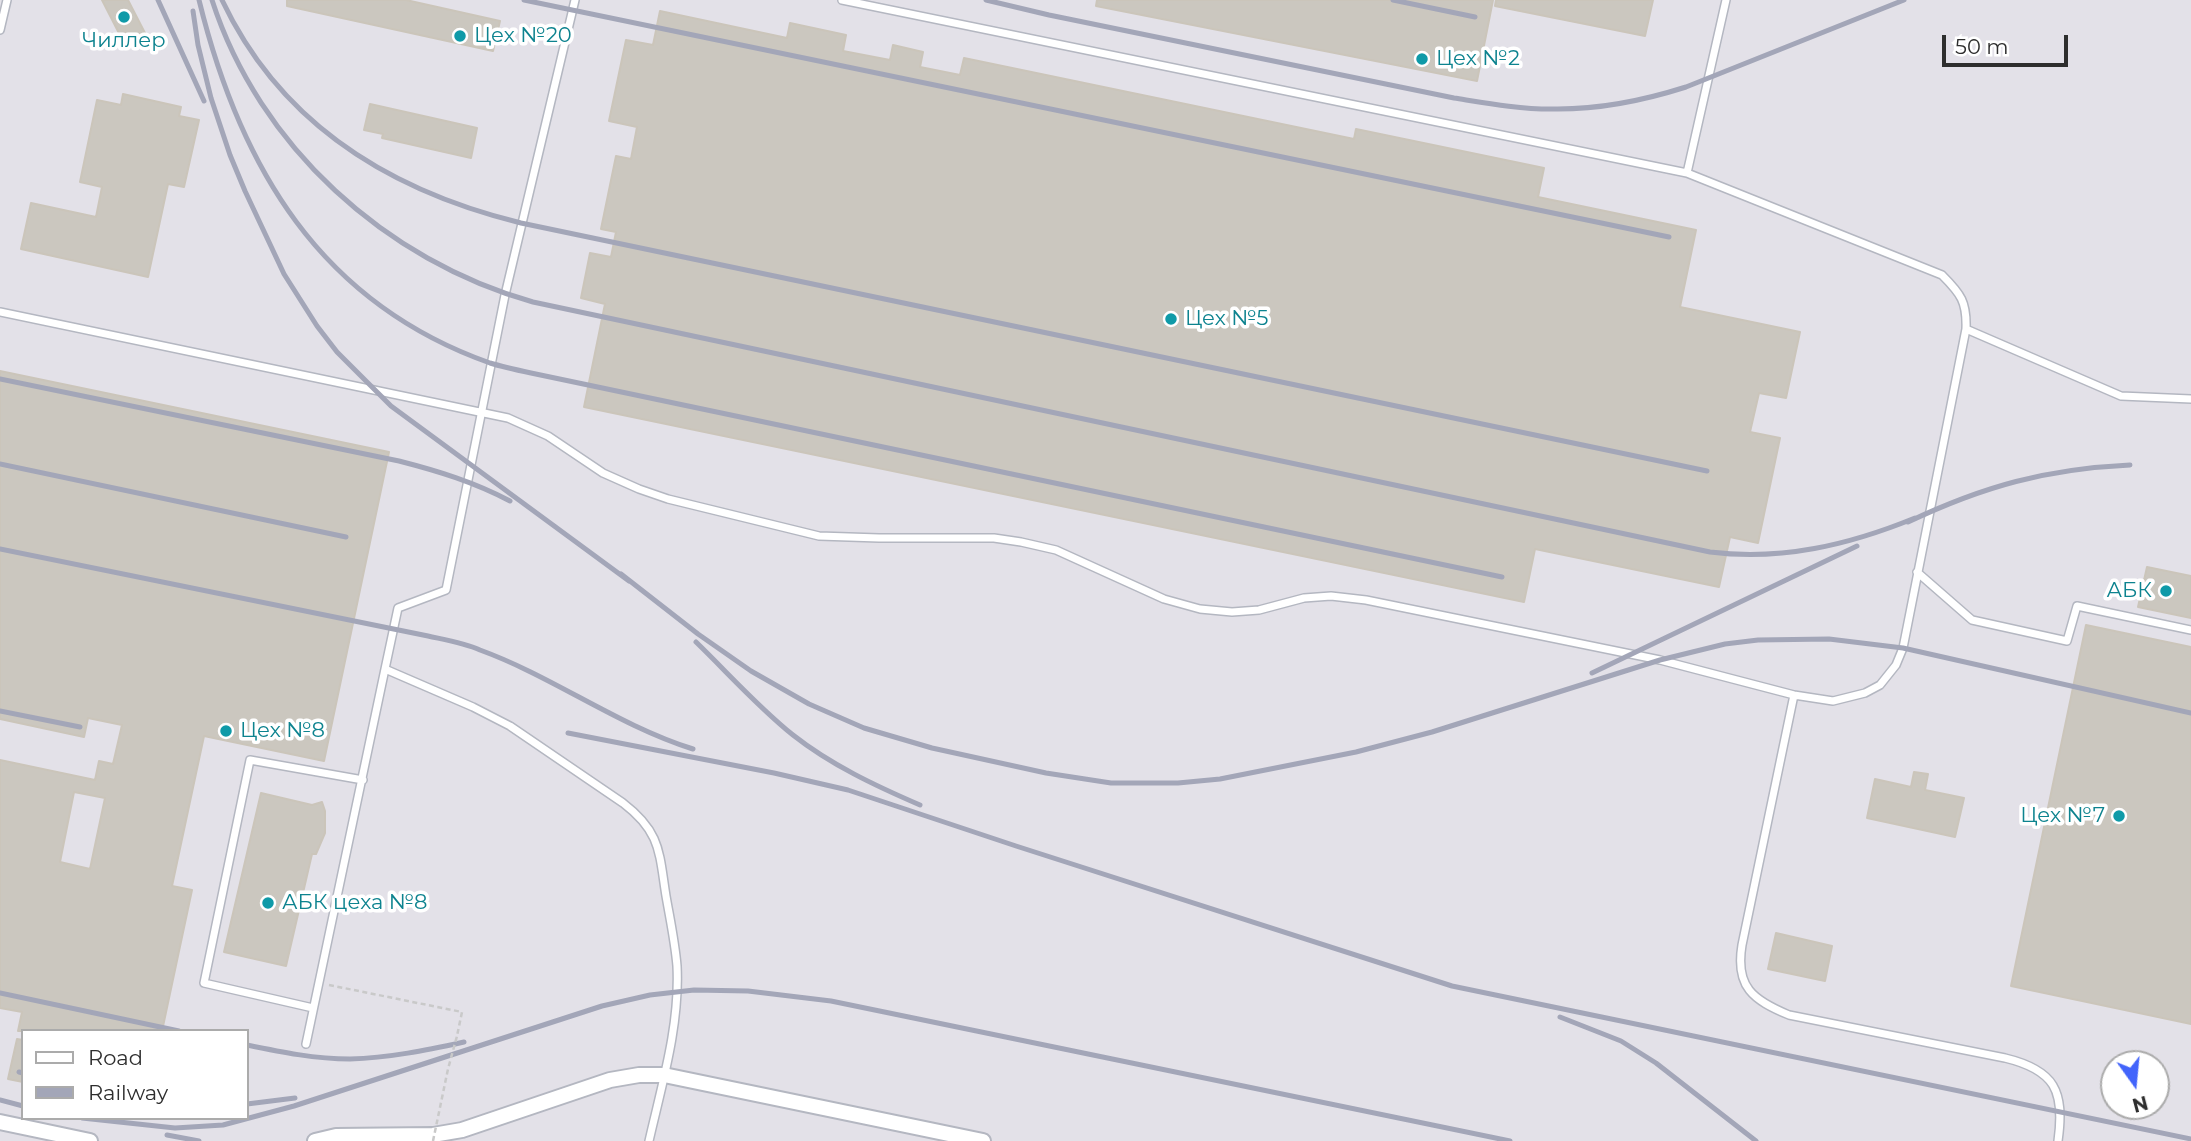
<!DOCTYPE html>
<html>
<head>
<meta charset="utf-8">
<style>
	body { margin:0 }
	#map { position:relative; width:2191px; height:1141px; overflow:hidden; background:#efe9e1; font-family:Montserrat,sans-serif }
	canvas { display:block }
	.legend { position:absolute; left:21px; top:1029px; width:228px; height:91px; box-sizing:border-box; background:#fff; border:2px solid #ababab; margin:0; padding:9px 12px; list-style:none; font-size:21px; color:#2e2e2e }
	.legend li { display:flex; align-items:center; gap:14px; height:35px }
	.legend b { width:35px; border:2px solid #ababab }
	.north { position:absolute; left:2100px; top:1050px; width:70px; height:70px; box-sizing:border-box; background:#fff; border:2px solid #ababab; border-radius:50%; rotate:165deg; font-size:19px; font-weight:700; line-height:28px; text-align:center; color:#2e2e2e }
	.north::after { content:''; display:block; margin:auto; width:24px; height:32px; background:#4264fb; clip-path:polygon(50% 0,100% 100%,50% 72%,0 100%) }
	.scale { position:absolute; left:1942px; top:35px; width:126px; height:32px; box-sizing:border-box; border:4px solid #2e2e2e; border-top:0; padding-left:9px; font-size:21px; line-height:24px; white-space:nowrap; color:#2e2e2e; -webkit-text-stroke:5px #fff; paint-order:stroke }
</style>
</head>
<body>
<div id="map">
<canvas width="2191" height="1141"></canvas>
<ul class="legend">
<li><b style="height:9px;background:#fff"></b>Road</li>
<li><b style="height:9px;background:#a3a6b8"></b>Railway</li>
</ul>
<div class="north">N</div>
<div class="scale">50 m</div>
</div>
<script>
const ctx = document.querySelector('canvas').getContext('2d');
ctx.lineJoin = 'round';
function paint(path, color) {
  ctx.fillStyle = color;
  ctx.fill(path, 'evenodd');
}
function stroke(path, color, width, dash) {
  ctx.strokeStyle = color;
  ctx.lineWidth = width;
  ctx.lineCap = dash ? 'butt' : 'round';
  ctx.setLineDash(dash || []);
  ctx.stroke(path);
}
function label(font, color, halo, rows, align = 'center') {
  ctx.font = font + ' Montserrat,sans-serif';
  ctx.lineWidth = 7;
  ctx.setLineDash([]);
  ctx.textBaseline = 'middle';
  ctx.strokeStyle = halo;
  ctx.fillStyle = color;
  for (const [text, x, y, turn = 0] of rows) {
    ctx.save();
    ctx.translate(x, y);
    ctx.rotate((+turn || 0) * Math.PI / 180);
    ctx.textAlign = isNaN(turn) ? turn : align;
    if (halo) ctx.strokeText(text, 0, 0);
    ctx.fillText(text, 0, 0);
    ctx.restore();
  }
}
const industrial = new Path2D(`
	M 0,0 L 2191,0 L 2191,1141 L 0,1141 ZM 23,1031 L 247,1031 L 247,1118 L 23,1118 ZM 2114,1064 L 2156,1064 L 2156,1106 L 2114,1106 Z`);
const building = new Path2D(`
	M 102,0 L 128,0 L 146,35 L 125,45 Z
	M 287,0 L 406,0 L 500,21 L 493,51 L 287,6 Z
	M 1097,0 L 1493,0 L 1477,81 L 1096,6 Z
	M 1496,0 L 1653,0 L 1645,36 L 1495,6 Z
	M 660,11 L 787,38 L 790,23 L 846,35 L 843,51 L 890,60 L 893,45 L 923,52 L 920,67 L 960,75 L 964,58 L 1354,139 L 1356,129 L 1544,168 L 1538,197 L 1696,230 L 1680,307 L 1800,332 L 1786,398 L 1759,393 L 1750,432 L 1780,438 L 1758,543 L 1730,537 L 1719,587 L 1535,549 L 1524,602 L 584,407 L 605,304 L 581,298 L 590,253 L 611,257 L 616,232 L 601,229 L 616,156 L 631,159 L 637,127 L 609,121 L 626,40 L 653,45 Z
	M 123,94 L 181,107 L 179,116 L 199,120 L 184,187 L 168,184 L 148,277 L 21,249 L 31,203 L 96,217 L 102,187 L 80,182 L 97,100 L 121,105 Z
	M 370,104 L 477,128 L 471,158 L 382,138 L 383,134 L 364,130 Z
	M 0,371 L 389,452 L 324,761 L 204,736 L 172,886 L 192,890 L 162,1031 L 18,1031 L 22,1012 L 0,1008 L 0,760 L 95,780 L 99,761 L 113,764 L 122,725 L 88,718 L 84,737 L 0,719 ZM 74,792 L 105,798 L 90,869 L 60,862 Z
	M 2147,567 L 2191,576 L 2191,618 L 2138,607 Z
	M 2086,625 L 2191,647 L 2191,1024 L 2011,986 Z
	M 1914,772 L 1928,774 L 1925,790 L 1964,798 L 1955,837 L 1867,818 L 1875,779 L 1911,787 Z
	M 261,793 L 312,805 L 322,802 L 325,811 L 325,833 L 316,854 L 312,854 L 286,966 L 224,952 Z
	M 1776,933 L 1832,946 L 1825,981 L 1768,969 Z
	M 17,1039 L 23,1040 L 23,1082 L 8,1079 Z`);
const path = new Path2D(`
	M 329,985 L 462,1012 L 457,1036`);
const lane = new Path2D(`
	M 575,0 L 505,295 L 446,590 L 398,608 L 385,669 L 473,707 L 510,726 L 623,803 C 661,832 659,852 666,896 C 670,919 675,942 677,966 C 680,1025 662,1084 649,1141
	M 0,30 L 7,0
	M 1687,173 L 1726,0
	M 0,312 L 508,418 L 548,436 L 603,473 L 639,489 L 668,499 L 819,536 L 879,538 L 994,538 L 1021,542 L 1056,550 L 1164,599 L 1200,609 L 1232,612 L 1259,610 L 1304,598 L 1331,596 L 1366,600 L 1660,660 L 1794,695 L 1833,701 L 1865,693 L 1880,685 L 1896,665 L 1903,648 L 1966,329 C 1967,302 1961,294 1942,275 L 1687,173 L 842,0
	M 1966,329 L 2121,396 L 2191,399
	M 1917,572 L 1972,620 L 2067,641 L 2077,606 L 2191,630
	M 1794,695 L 1742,945 C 1735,987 1753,1000 1789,1015 L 2005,1058 C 2055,1070 2065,1091 2058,1141
	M 313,1008 L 204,983 L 250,760 L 363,780
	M 306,1044 L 385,669`);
const street = new Path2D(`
	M 0,1122 L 90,1141
	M 315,1141 L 336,1136 L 433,1135 L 462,1130 L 610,1080 L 639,1075 L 664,1075 L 983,1141`);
const rail = new Path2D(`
	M 158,0 L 204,101
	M 199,0 C 240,167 320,303 490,363 C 503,367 517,370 531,373 L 1502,577
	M 212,0 C 259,146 386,261 533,302 L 1710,552 C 1781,561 1849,545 1915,518
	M 222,0 C 281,125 390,191 521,223 L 1707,471
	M 524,0 L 1669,237
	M 986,0 L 1049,15 L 1454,98 C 1486,103 1519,109 1551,109 C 1597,110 1642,101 1686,87 L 1904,0
	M 1393,0 L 1475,17
	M 193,11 L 198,45 L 211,98 L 230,155 L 245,191 L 284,274 L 317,326 L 337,352 L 391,406 L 629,581
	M 0,379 L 399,461 C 438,471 474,482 510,501
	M 0,464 L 346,537
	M 1908,522 C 1984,486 2046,469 2130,465
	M 0,549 L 428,636 C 446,640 464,643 480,650 C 554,677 617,725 693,749
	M 621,574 L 698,634 L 751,671 L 809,704 L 864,728 L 932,748 L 1046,773 L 1111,783 L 1178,783 L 1220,779 L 1356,752 L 1432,732 L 1660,660 L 1725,644 L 1758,640 L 1829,639 L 1903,648 L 2191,713
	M 696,642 C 728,673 758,707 793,735 C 831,765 876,786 920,805
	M 1592,673 L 1857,546
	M 0,711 L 80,727
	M 568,733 L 774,773 L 848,790 L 1016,846 L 1452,986 L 2191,1139
	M 0,993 L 179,1031
	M 1560,1017 L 1621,1041 L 1656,1063 L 1756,1141
	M 247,1045 C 281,1052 315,1059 350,1059 C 389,1058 427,1050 464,1042
	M 19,1072 L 23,1073
	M 0,1100 L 23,1106
	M 247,1104 L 295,1098
	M 82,1118 L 175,1128 L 223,1125 L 294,1106 L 602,1006 L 650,995 L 694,990 L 748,991 L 831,1001 L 1510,1141
	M 167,1135 L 199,1141`);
const pathBridge = new Path2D(`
	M 433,1141 L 448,1069 L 457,1036`);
const markers = [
	[124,17,7,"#0f9aa8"],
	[460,36,7,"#0f9aa8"],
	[1422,59,7,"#0f9aa8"],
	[1171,319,7,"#0f9aa8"],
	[2166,591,7,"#0f9aa8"],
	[226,731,7,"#0f9aa8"],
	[2119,816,7,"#0f9aa8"],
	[268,903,7,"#0f9aa8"]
];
const cultureNames = [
	["Цех №20",474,36],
	["Чиллер",124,41,"center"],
	["Цех №2",1436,59],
	["Цех №5",1185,319],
	["АБК",2152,591,"right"],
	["Цех №8",240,731],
	["Цех №7",2105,816,"right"],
	["АБК цеха №8",282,903]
];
paint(industrial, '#e3e1e8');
paint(building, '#cbc7bf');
stroke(building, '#cbc5ba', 2);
stroke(lane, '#b4b7c1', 10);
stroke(street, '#b4b7c1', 18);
stroke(path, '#c9c9c9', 2.5, [5, 3.5]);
stroke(lane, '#fff', 7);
stroke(street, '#fff', 14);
stroke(rail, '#a3a6b8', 5);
stroke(pathBridge, '#c9c9c9', 2.5, [5, 3.5]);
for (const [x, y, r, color] of markers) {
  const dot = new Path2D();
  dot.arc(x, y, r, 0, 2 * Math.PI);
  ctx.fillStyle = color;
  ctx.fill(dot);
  stroke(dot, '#fff', 2.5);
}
label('21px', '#0d838f', '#fff', cultureNames, 'left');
</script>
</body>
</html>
